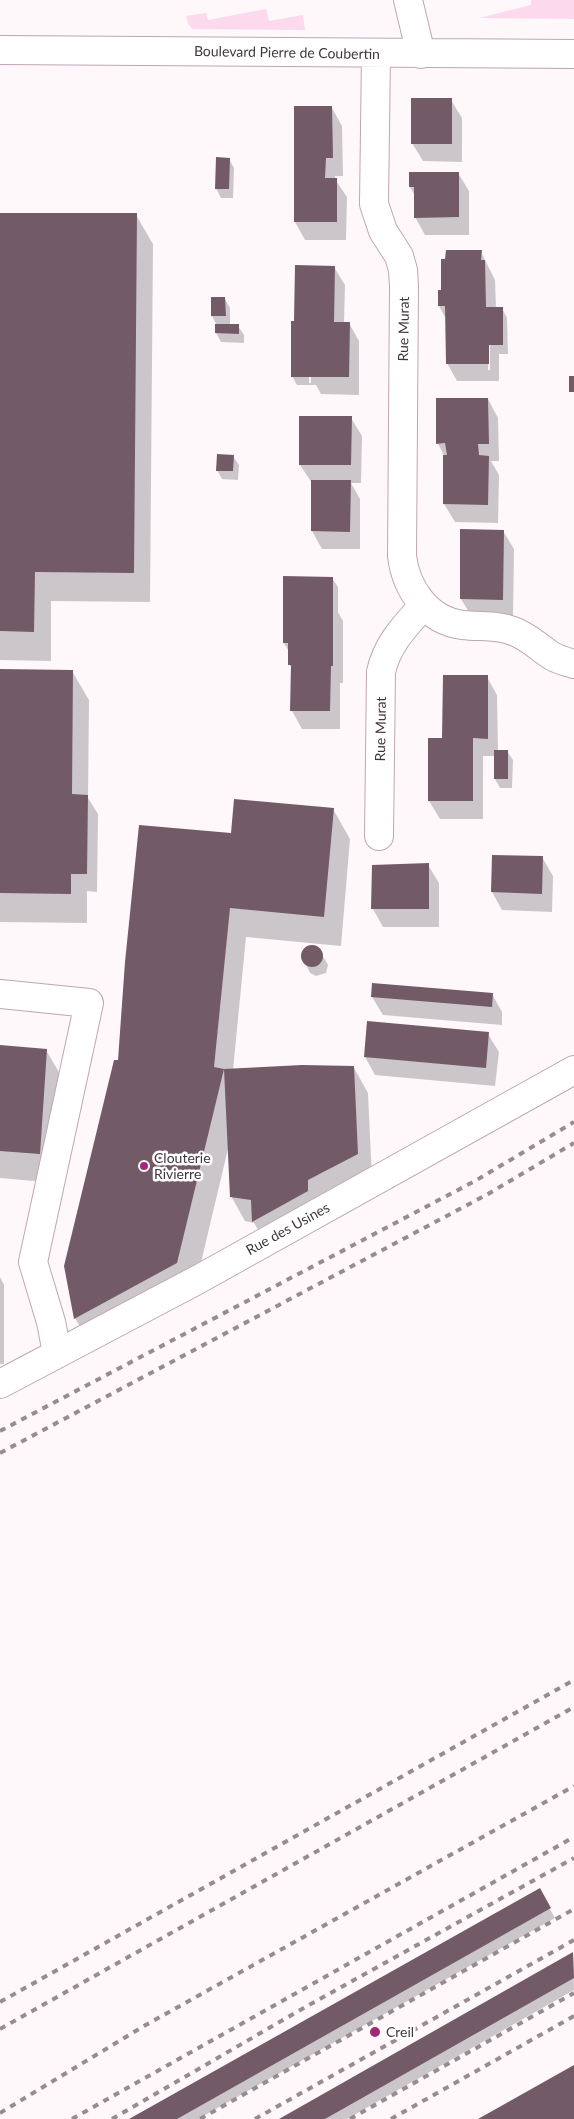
<!DOCTYPE html>
<html>
<head>
<meta charset="utf-8">
<style>
	body { margin:0 }
	canvas { display:block; background:#fef8fb }
</style>
</head>
<body>
<canvas width="574" height="2119"></canvas>
<script>
const ctx = document.querySelector('canvas').getContext('2d');
ctx.lineJoin = 'round';
function paint(path, color) {
  ctx.fillStyle = color;
  ctx.fill(path, 'evenodd');
}
function stroke(path, color, width, dash) {
  ctx.strokeStyle = color;
  ctx.lineWidth = width;
  ctx.lineCap = dash ? 'butt' : 'round';
  ctx.setLineDash(dash || []);
  ctx.stroke(path);
}
function label(font, color, halo, rows, align = 'center') {
  ctx.font = font + ' Lato,sans-serif';
  ctx.lineWidth = 5;
  ctx.setLineDash([]);
  ctx.textBaseline = 'middle';
  ctx.strokeStyle = halo;
  ctx.fillStyle = color;
  for (const [text, x, y, turn = 0] of rows) {
    ctx.save();
    ctx.translate(x, y);
    ctx.rotate((+turn || 0) * Math.PI / 180);
    ctx.textAlign = isNaN(turn) ? turn : align;
    if (halo) ctx.strokeText(text, 0, 0);
    ctx.fillText(text, 0, 0);
    ctx.restore();
  }
}
const green = new Path2D(`
	M 531,0 L 574,0 L 574,19 L 479,18 L 531,5 Z
	M 266,9 L 269,21 L 303,15 L 305,30 L 192,29 L 188,23 L 186,16 L 206,13 L 208,20 Z`);
const shadow = new Path2D(`
	M 451,100 L 462,118 L 462,162 L 423,161 L 412,143 Z
	M 332,108 L 342,126 L 343,176 L 335,176 L 335,179 L 347,197 L 346,240 L 305,240 L 295,222 Z
	M 229,159 L 234,168 L 233,198 L 221,198 L 216,188 Z
	M 458,173 L 469,191 L 469,235 L 425,235 L 415,217 L 415,196 L 410,187 Z
	M 0,214 L 136,215 L 153,244 L 150,602 L 51,601 L 51,661 L 0,660 Z
	M 481,252 L 495,280 L 496,308 L 502,308 L 507,318 L 508,354 L 499,354 L 499,381 L 457,381 L 447,363 L 446,319 L 439,306 L 442,291 ZM 488,342 L 490,345 L 490,370 L 488,370 Z
	M 334,267 L 345,285 L 344,323 L 349,323 L 359,341 L 359,395 L 321,394 L 316,385 L 297,385 L 292,376 L 295,322 ZM 309,339 L 311,339 L 311,383 L 309,383 Z
	M 225,299 L 230,308 L 230,325 L 238,326 L 244,335 L 244,343 L 221,342 L 216,333 L 216,324 L 212,316 Z
	M 437,399 L 488,399 L 498,418 L 499,461 L 491,461 L 499,475 L 498,523 L 455,522 L 444,504 L 444,455 L 438,444 Z
	M 351,418 L 362,436 L 361,483 L 351,483 L 360,499 L 360,549 L 322,549 L 312,531 L 312,483 L 300,465 Z
	M 233,456 L 239,465 L 238,480 L 222,479 L 217,470 Z
	M 503,531 L 514,549 L 513,617 L 472,617 L 461,599 Z
	M 332,578 L 338,587 L 338,612 L 343,621 L 343,683 L 340,683 L 340,729 L 302,729 L 292,711 L 292,668 L 289,664 L 289,652 L 284,643 Z
	M 0,670 L 72,671 L 89,700 L 88,798 L 98,814 L 97,892 L 87,891 L 87,923 L 0,922 Z
	M 487,677 L 497,695 L 498,751 L 507,751 L 513,760 L 512,788 L 500,788 L 495,779 L 495,756 L 483,756 L 483,819 L 440,819 L 429,801 L 429,739 L 444,739 Z
	M 333,809 L 350,839 L 341,946 L 246,937 L 233,1070 L 354,1068 L 368,1093 L 372,1179 L 268,1246 L 254,1223 L 245,1221 L 231,1196 L 228,1149 L 194,1292 L 92,1347 L 75,1318 L 119,1062 L 232,834 Z
	M 493,856 L 542,857 L 553,876 L 552,912 L 502,910 L 492,892 Z
	M 428,865 L 439,883 L 439,927 L 383,927 L 373,909 Z
	M 309,946 L 318,948 L 328,965 L 326,973 L 316,976 L 310,973 L 302,956 L 304,949 Z
	M 492,994 L 502,1012 L 502,1025 L 383,1015 L 372,997 Z
	M 488,1034 L 499,1052 L 495,1086 L 375,1075 L 365,1057 Z
	M 0,1046 L 46,1050 L 63,1079 L 56,1183 L 0,1178 Z
	M 0,1277 L 4,1285 L 4,1364 L 0,1364 Z
	M 539,1890 L 555,1918 L 198,2119 L 132,2119 Z
	M 573,1953 L 574,1990 L 347,2119 L 281,2119 Z`);
const building = new Path2D(`
	M 411,98 L 452,98 L 452,144 L 411,144 Z
	M 294,106 L 332,106 L 333,158 L 326,158 L 325,178 L 337,178 L 337,222 L 294,222 Z
	M 216,157 L 230,158 L 229,189 L 215,189 Z
	M 409,172 L 459,172 L 459,217 L 414,218 L 414,187 L 409,187 Z
	M 0,213 L 137,213 L 134,573 L 35,572 L 34,632 L 0,631 Z
	M 446,250 L 482,250 L 481,260 L 485,260 L 486,307 L 503,307 L 503,345 L 489,345 L 489,364 L 446,364 L 445,306 L 438,306 L 438,290 L 441,290 L 441,259 L 445,259 Z
	M 295,265 L 335,266 L 334,322 L 350,322 L 349,377 L 291,377 L 291,321 L 294,321 Z
	M 211,297 L 225,297 L 226,316 L 211,316 Z
	M 215,324 L 239,324 L 239,334 L 215,333 Z
	M 569,376 L 574,376 L 574,392 L 569,392 Z
	M 436,398 L 488,398 L 489,444 L 478,444 L 479,455 L 489,456 L 488,505 L 443,504 L 443,455 L 447,455 L 445,443 L 436,444 Z
	M 299,416 L 352,416 L 351,465 L 299,465 Z
	M 217,454 L 234,455 L 233,471 L 216,471 Z
	M 311,480 L 351,480 L 350,532 L 311,531 Z
	M 460,529 L 504,530 L 503,600 L 460,599 Z
	M 283,576 L 333,577 L 333,666 L 331,666 L 330,711 L 290,711 L 291,665 L 288,665 L 288,643 L 283,643 Z
	M 0,669 L 73,670 L 72,794 L 88,795 L 87,874 L 71,874 L 71,894 L 0,893 Z
	M 443,675 L 488,675 L 488,739 L 473,738 L 473,801 L 428,801 L 428,738 L 442,738 Z
	M 494,750 L 508,750 L 508,779 L 494,779 Z
	M 234,799 L 334,808 L 324,917 L 230,908 L 214,1067 L 224,1069 L 302,1065 L 354,1066 L 358,1154 L 308,1180 L 308,1191 L 252,1222 L 251,1200 L 230,1197 L 224,1069 L 177,1263 L 74,1319 L 64,1266 L 114,1060 L 118,1060 L 125,962 L 139,825 L 231,833 Z
	M 492,855 L 543,856 L 542,894 L 491,892 Z
	M 429,863 L 429,909 L 371,909 L 372,865 Z
	M301 956a11 11 0 1 1 22 0a11 11 0 1 1-22 0Z
	M 372,983 L 493,993 L 492,1007 L 371,997 Z
	M 367,1021 L 489,1032 L 486,1068 L 364,1057 Z
	M 0,1045 L 47,1049 L 40,1154 L 0,1151 Z
	M 540,1888 L 551,1908 L 177,2119 L 129,2119 Z
	M 573,1952 L 574,1978 L 325,2119 L 279,2119 Z
	M 574,2065 L 574,2119 L 478,2119 Z`);
const minor = new Path2D(`
	M 408,0 L 421,54
	M 0,50 L 574,54
	M 376,54 L 374,204 L 383,231 L 399,256 L 403,270 L 404,286 L 402,556 C 406,589 428,621 463,625 C 480,627 498,625 513,631 C 528,636 539,648 552,656 C 559,660 567,662 574,664
	M 379,836 L 381,672 C 387,644 405,626 424,605
	M 0,994 L 89,1003 L 33,1262 L 51,1322 L 57,1353
	M 0,1384 L 199,1279 L 574,1070`);
const rail = new Path2D(`
	M 0,1431 L 475,1181 L 574,1122
	M 0,1453 L 488,1194 L 574,1143
	M 0,2002 L 574,1680
	M 0,2029 L 574,1707
	M 0,2113 L 144,2026 L 574,1786
	M 72,2119 L 574,1837
	M 112,2119 L 309,2005 L 574,1858
	M 200,2119 L 574,1909
	M 255,2119 L 574,1940
	M 350,2119 L 574,1993
	M 391,2119 L 574,2016`);
const markers = [
	[144,1166,5,"#a3277b"],
	[375,2032,6,"#a3277b"]
];
const streetNames = [
	["Boulevard Pierre de Coubertin",287,53,1],
	["Rue Murat",404,329,-89],
	["Rue Murat",381,729,-89],
	["Rue des Usines",288,1229,-29]
];
const poiNames = [
	["Clouterie",154,1158],
	["Rivierre",154,1174],
	["Creil",386,2032]
];
paint(green, '#fcd9ec');
paint(shadow, '#0003');
paint(building, '#725a67');
stroke(minor, '#c0a5b4', 30);
stroke(minor, '#fff', 28);
stroke(rail, '#958d91', 4, [6, 6]);
for (const [x, y, r, color] of markers) {
  const dot = new Path2D();
  dot.arc(x, y, r, 0, 2 * Math.PI);
  ctx.fillStyle = color;
  ctx.fill(dot);
  stroke(dot, '#fff', 2);
}
label('14px', '#41363c', '#fff', streetNames);
label('14px', '#41363c', '#fff', poiNames, 'left');
</script>
</body>
</html>
